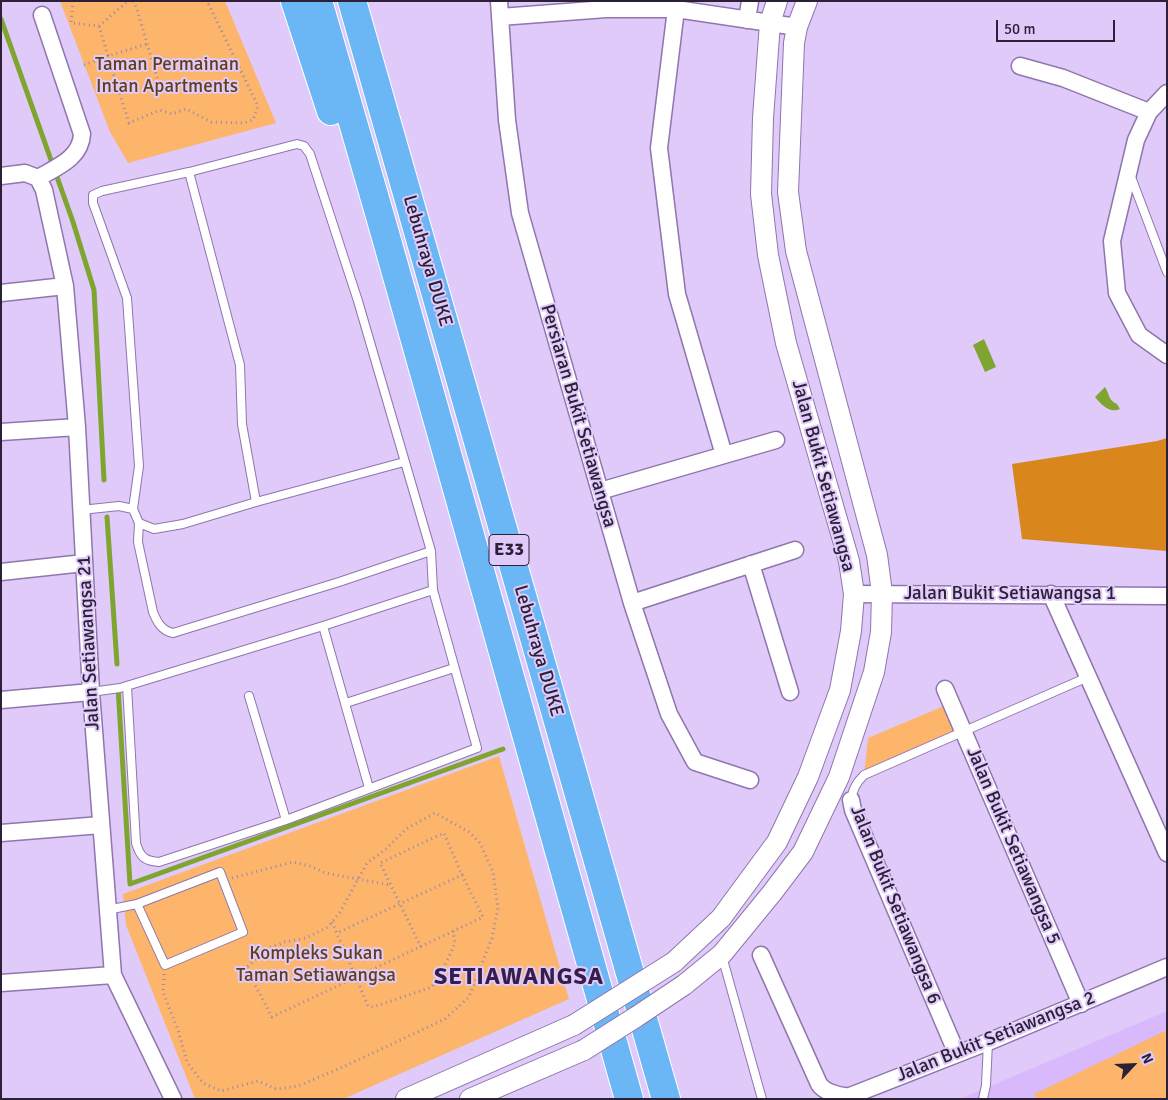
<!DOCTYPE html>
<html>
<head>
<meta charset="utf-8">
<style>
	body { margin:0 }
	#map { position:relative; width:1168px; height:1100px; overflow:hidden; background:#dfcafa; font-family:Signika,sans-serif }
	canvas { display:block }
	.frame { position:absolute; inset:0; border:2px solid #2b2036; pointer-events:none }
	.north { position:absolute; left:1108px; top:1040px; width:50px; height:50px; -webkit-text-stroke:4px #dfcafa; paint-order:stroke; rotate:65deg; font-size:14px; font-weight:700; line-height:20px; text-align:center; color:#2b2036 }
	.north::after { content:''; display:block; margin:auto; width:18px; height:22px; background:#2b2036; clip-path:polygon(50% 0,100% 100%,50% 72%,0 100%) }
	.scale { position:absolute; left:996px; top:20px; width:119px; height:22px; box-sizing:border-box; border:2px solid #2b2036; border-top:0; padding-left:6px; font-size:15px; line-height:18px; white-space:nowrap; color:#2b2036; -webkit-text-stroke:4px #dfcafa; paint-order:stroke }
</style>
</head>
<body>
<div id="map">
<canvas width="1168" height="1100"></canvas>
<div class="frame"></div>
<div class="north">N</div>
<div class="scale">50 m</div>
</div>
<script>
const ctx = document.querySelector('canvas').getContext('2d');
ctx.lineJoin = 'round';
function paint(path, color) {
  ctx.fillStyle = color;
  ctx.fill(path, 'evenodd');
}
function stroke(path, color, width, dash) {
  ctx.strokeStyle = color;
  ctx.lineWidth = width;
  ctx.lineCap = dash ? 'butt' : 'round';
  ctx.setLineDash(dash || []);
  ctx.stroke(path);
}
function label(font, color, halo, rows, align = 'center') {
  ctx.font = font + ' Signika,sans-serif';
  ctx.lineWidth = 4;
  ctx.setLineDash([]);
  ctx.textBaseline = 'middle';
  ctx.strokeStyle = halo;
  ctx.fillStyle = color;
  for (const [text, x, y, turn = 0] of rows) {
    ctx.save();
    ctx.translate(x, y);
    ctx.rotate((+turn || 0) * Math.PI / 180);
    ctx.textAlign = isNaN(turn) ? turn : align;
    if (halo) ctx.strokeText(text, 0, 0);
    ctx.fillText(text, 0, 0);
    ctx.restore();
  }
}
const built = new Path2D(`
	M 1167,1011 L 1167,1099 L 960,1099 Z`);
const green = new Path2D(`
	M 60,1 L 225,1 L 276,123 L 128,163 L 110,132 Z
	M 951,703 L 964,732 L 864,775 L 868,738 Z
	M 499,756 L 569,999 L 343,1099 L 195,1099 L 126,925 L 123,894 Z
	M 1167,1030 L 1167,1099 L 1036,1099 L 1034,1094 Z`);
const forest = new Path2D(`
	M 1167,438 L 1167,551 L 1022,539 L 1012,464 L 1157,441 Z`);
const water = new Path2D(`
	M 984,339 L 996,367 L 985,372 L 973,345 Z
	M 1105,387 C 1110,395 1108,400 1117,404 L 1120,409 C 1109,414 1101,404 1095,397 Z`);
const stream = new Path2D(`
	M 1,19 L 73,222 L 94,290 L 104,480
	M 107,517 L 117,664
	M 118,687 L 130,884 L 503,749`);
const path = new Path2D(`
	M 73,1 L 71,23 L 99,26 L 128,1
	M 133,1 L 137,9 L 158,81
	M 99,26 L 108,56 L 147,44
	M 84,65 L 108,56 L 129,123 L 160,110 L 172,114 L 186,109 L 211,122 L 244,123 L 253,120 L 258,106 L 207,1
	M 232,878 L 293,862 L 310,866 L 325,873 L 390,885
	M 332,922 L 368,1006 L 373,1007 L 432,987 L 448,959 L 455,943 L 453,931
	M 421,947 L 380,863 L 444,833 L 462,875
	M 246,968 L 272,1017 L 483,917 L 462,875 L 337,933
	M 164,974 L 163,992 L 178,1030 L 187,1062 L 203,1083 L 221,1091 L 258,1081 L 276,1089 L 298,1086 L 343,1067 L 445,1019 L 469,997 L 492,938 L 498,908 L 493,872 L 480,843 L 469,832 L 435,813 L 406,829 L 386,849 L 367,863 L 340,912 L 328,927 L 306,938 L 285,942 L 266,949 L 246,968 L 238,970`);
const service = new Path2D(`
	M 189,172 L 240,365 L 242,424 L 256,502
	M 1131,177 L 1167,272
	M 133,509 L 139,523 L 154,529 L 183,524 L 256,502 L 404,462
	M 81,510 L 119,506 L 133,509 L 139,466 L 127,298 L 93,203 L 93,195 L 102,191 L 189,172 L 297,144 L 304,146 L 310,154 L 358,301 L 431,551 L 433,590 L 477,748 L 286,820 L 159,862 C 145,861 140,857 136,843 L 127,686
	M 139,523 L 138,542 L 153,612 C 157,622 162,631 173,633 L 339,582 L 431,551
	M 323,626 L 369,788
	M 91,692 L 120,688 L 323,626 L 433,590
	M 249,696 L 286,820
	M 346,703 L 454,668
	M 851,800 C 853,789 856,783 864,775 L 1088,677
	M 107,910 L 137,904 L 220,872 L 243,932 L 165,965 L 137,904
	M 722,956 L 762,1099
	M 983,1099 L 986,1085 L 988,1042`);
const minor = new Path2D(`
	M 499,1 L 507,120 L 520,213 L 632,603 L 669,714 L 695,762 L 750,780
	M 676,9 L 659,148 L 677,294 L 724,455
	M 500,17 L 606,9 L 676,9 L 797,27
	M 747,20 L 750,1
	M 1020,66 L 1063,78 L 1149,112
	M 1167,93 L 1149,112 L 1136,140 L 1112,241 L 1117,293 L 1139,335 L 1167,355
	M 1,176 L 25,173 L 38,178 L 44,190 L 65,286 L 77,427 L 91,692 L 113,975 L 173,1099
	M 38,178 C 57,167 81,158 82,134 L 42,15
	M 1,293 L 65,286
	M 1,432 L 77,427
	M 600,491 L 776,440
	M 751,564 L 790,692
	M 1,572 L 84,563
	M 854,594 L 1167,596
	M 1051,594 L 1167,853
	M 632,603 L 795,550
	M 945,689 L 1081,1004
	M 1,700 L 91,692
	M 851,800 L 853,810 L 957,1054
	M 1,833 L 101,825
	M 761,955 L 819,1084 C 824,1092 841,1097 850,1096 L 988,1042 L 1167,967
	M 1,983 L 113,975`);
const tertiary = new Path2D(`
	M 674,962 L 721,918 L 777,842 L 808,777 L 840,690 L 851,631 L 854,594 L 849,561 L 786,343 L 768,255 L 761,194 L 763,118 L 770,23 L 777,1
	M 684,985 L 722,954 L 772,893 L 803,852 L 839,777 L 874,672 L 881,632 L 882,593 L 877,555 L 796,251 L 788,192 L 794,43 L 797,27 L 807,1
	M 406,1099 L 574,1025
	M 470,1099 L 584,1050`);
const motorway = new Path2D(`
	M 295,1 L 331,111
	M 318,1 L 382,223 L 629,1099
	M 352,1 L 666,1099`);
const tertiaryBridge = new Path2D(`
	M 574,1025 L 674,962
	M 584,1050 L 636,1017 L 684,985`);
const shields = [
	[509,550,40]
];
const shieldNames = [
	["E33",509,550]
];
const parkNames = [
	["Taman Permainan",167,65],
	["Intan Apartments",167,87],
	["Kompleks Sukan",316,954],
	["Taman Setiawangsa",316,976]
];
const streetNames = [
	["Lebuhraya DUKE",427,261,74],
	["Persiaran Bukit Setiawangsa",578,416,74],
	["Jalan Bukit Setiawangsa",823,476,75],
	["Jalan Bukit Setiawangsa 1",1010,594],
	["Jalan Setiawangsa 21",89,643,-93],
	["Lebuhraya DUKE",538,651,74],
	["Jalan Bukit Setiawangsa 5",1013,846,67],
	["Jalan Bukit Setiawangsa 6",895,905,68],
	["Jalan Bukit Setiawangsa 2",996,1037,-22]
];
const districtNames = [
	["SETIAWANGSA",519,978]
];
paint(built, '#d8b9fc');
paint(green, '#fcb56b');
paint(forest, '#d9871c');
paint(water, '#80a430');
stroke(stream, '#80a430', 5);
stroke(service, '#8f76ad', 10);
stroke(minor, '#8f76ad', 19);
stroke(tertiary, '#8f76ad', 22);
stroke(motorway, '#fff', 30);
stroke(path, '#9988ad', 3, [1, 4]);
stroke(service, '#fff', 8);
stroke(minor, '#fff', 16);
stroke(tertiary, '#fff', 20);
stroke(motorway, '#6bb6f5', 28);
stroke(tertiaryBridge, '#8f76ad', 22, []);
stroke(tertiaryBridge, '#fff', 20);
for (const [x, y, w] of shields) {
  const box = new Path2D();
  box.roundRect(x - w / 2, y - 15.5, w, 31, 4);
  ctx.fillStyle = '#dfcafa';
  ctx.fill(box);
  stroke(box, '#2b2036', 1);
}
label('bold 18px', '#2b2036', null, shieldNames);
label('19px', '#613f19', '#dfcafa', parkNames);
label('19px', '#2b2036', '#dfcafa', streetNames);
ctx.letterSpacing = '1px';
label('bold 24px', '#351d4c', '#dfcafa', districtNames);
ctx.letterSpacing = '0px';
</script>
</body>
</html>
